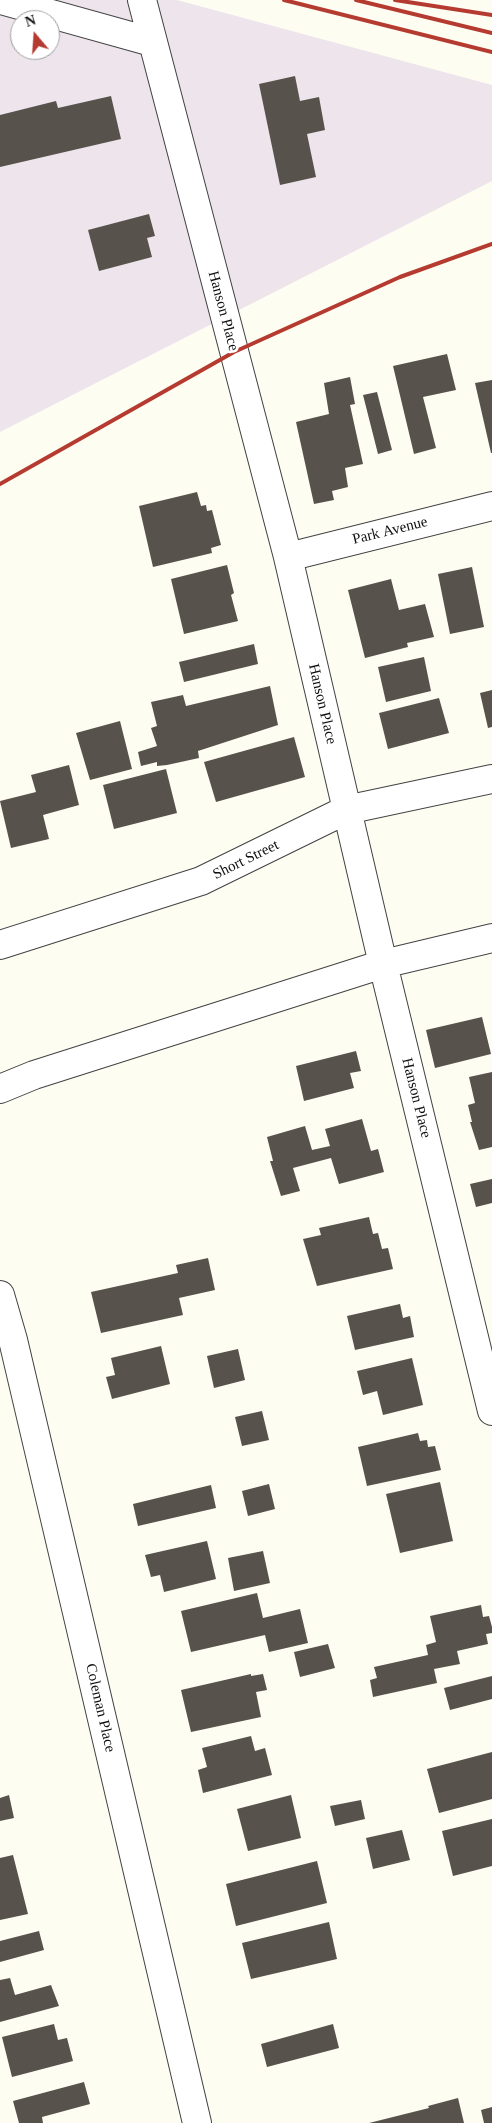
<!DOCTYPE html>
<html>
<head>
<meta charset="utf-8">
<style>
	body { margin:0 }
	#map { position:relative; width:492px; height:2123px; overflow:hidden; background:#fefdf2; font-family:Georgia,serif }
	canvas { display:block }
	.north { position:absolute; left:10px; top:10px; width:50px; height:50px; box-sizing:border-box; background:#fff; border:1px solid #9f9f9f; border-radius:50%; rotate:342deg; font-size:14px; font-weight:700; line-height:20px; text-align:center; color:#0f0f0f }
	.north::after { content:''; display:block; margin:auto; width:18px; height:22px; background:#b53b31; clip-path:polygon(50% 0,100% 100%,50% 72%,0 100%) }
</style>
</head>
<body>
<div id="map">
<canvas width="492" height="2123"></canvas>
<div class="north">N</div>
</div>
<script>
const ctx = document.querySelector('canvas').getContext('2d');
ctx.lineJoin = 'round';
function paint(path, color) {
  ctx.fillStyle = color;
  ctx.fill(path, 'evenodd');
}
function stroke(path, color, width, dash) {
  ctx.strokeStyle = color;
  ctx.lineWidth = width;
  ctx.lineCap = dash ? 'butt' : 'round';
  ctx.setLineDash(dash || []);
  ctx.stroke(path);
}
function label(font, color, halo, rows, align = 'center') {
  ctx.font = font + ' Georgia,serif';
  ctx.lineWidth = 5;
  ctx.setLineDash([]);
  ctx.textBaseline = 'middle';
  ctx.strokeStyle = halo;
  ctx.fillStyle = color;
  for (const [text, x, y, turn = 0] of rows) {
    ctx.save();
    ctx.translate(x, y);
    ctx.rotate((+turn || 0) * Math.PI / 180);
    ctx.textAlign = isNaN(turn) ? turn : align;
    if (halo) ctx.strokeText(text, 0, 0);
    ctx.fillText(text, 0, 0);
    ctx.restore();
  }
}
const industrial = new Path2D(`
	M 0,0 L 177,0 L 492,85 L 492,181 L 0,432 ZM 20,20 L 50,20 L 50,50 L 20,50 Z`);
const building = new Path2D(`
	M 295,76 L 300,101 L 319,97 L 325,130 L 307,134 L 316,177 L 280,185 L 259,84 Z
	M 111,96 L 121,139 L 0,167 L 0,115 L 56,101 L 58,108 Z
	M 149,214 L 155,236 L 147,238 L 152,257 L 99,271 L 88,230 Z
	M 447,354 L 456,390 L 423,397 L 436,448 L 414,454 L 393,366 Z
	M 350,377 L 355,404 L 350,405 L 363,464 L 345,468 L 348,487 L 332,491 L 334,500 L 314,504 L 296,422 L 329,414 L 324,383 Z
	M 492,380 L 492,453 L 491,453 L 475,383 Z
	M 377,392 L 392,450 L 378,454 L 363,395 Z
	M 197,492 L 201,506 L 206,505 L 207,511 L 212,510 L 221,545 L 211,548 L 212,553 L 153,567 L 139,506 Z
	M 227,565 L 234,593 L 231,595 L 238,621 L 184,634 L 171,579 Z
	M 472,567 L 484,627 L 450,634 L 438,574 Z
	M 391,579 L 399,610 L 425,604 L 434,637 L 407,643 L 408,647 L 365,658 L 348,590 Z
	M 254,644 L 258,664 L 184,682 L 179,662 Z
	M 424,657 L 431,691 L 386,702 L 378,667 Z
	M 270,686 L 278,725 L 198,751 L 199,758 L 167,765 L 157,766 L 157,762 L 141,766 L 138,752 L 157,746 L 151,728 L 157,726 L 151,702 L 183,695 L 186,706 Z
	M 492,690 L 492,727 L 488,728 L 480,693 Z
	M 439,698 L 449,733 L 388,749 L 379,713 Z
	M 120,721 L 132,769 L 90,780 L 76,733 Z
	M 294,737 L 305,777 L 216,802 L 204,762 Z
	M 69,765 L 79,805 L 43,815 L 49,839 L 11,848 L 0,801 L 36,792 L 31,775 Z
	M 166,769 L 177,813 L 114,829 L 103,785 Z
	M 482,1017 L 491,1054 L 435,1068 L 426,1030 Z
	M 356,1051 L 361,1071 L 350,1073 L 354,1088 L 304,1101 L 296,1066 Z
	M 492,1072 L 492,1147 L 479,1150 L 470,1122 L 472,1122 L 468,1105 L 475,1103 L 469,1077 Z
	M 362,1119 L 371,1151 L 378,1149 L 384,1172 L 339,1184 L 331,1158 L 293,1168 L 300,1191 L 281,1196 L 270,1161 L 273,1161 L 267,1137 L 305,1126 L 312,1150 L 330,1146 L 325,1129 Z
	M 492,1179 L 492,1203 L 476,1207 L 470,1184 Z
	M 369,1217 L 373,1234 L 378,1233 L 382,1249 L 388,1248 L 393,1269 L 317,1286 L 303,1239 L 321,1235 L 319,1228 Z
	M 208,1258 L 215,1290 L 179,1298 L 183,1315 L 101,1333 L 91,1292 L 178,1273 L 176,1265 Z
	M 400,1304 L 403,1318 L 410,1316 L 414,1337 L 355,1350 L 347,1316 Z
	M 161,1346 L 170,1384 L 112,1399 L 106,1377 L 115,1375 L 111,1358 Z
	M 238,1349 L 245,1380 L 214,1388 L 207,1356 Z
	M 412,1358 L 423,1405 L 383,1415 L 377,1391 L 363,1395 L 357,1371 Z
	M 262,1411 L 269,1440 L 242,1446 L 235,1417 Z
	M 418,1433 L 420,1441 L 427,1440 L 428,1447 L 435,1446 L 441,1470 L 367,1486 L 358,1447 Z
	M 440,1482 L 453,1541 L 400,1553 L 386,1494 Z
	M 269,1484 L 275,1509 L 248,1516 L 242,1491 Z
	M 211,1485 L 216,1508 L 138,1526 L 133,1504 Z
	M 207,1541 L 216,1579 L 164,1592 L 160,1575 L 151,1577 L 145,1555 Z
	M 263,1551 L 270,1583 L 234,1591 L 228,1558 Z
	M 257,1593 L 263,1618 L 300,1609 L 308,1643 L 269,1652 L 265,1635 L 191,1652 L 181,1611 Z
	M 481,1605 L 483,1617 L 489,1616 L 492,1627 L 492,1633 L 486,1634 L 488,1644 L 457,1651 L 460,1664 L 434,1669 L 437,1683 L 373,1697 L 370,1680 L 377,1678 L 374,1667 L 428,1655 L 426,1645 L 436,1642 L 430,1616 Z
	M 328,1644 L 335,1668 L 300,1677 L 294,1652 Z
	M 251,1674 L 251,1676 L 263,1674 L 267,1690 L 256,1692 L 261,1717 L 191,1732 L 181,1690 Z
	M 492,1676 L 492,1699 L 450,1710 L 444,1688 Z
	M 251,1736 L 255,1751 L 265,1748 L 272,1775 L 203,1793 L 198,1770 L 207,1767 L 202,1748 Z
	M 492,1752 L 492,1799 L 439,1813 L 427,1769 Z
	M 9,1795 L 14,1818 L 0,1821 L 0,1798 Z
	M 291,1795 L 301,1838 L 248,1851 L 237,1809 Z
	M 361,1800 L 365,1819 L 335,1826 L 330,1806 Z
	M 492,1819 L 492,1866 L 453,1876 L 442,1831 Z
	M 402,1830 L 410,1860 L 373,1869 L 366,1838 Z
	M 13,1855 L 28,1914 L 0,1920 L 0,1858 Z
	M 317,1861 L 327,1903 L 236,1926 L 226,1884 Z
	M 329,1922 L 337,1959 L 251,1979 L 242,1943 Z
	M 39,1931 L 44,1950 L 0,1962 L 0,1941 Z
	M 10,1978 L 15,1995 L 51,1985 L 59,2006 L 0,2022 L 0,1980 Z
	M 54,2024 L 58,2040 L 67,2038 L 73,2061 L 12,2077 L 2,2037 Z
	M 333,2024 L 339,2048 L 267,2067 L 261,2044 Z
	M 84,2082 L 90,2104 L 42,2117 L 43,2123 L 19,2123 L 13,2101 Z
	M 458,2098 L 464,2123 L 369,2123 L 429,2108 L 428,2106 Z
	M 492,2107 L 492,2123 L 484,2123 L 481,2110 Z`);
const street = new Path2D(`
	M 1,0 L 152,42
	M 142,0 L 288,557 L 383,964 L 492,1411
	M 288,557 L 492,506
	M 0,945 L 201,881 L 346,810 L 492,779
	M 0,1089 L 34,1075 L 383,964 L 492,938
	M 0,1295 L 13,1340 L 197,2123`);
const rail = new Path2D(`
	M 284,0 L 492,52
	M 356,0 L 492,33
	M 395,0 L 492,15
	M 0,484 L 234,352 L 400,277 L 492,244`);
const streetNames = [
	["Hanson Place",223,311,75],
	["Park Avenue",390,531,-14],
	["Hanson Place",322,704,77],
	["Short Street",246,860,-26],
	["Hanson Place",416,1098,76],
	["Coleman Place",100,1708,77]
];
paint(industrial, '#ede4ec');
paint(building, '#57524c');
stroke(street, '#424242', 30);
stroke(street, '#fff', 28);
stroke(rail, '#b53b31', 4);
label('15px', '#0f0f0f', '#fff', streetNames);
</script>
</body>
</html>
